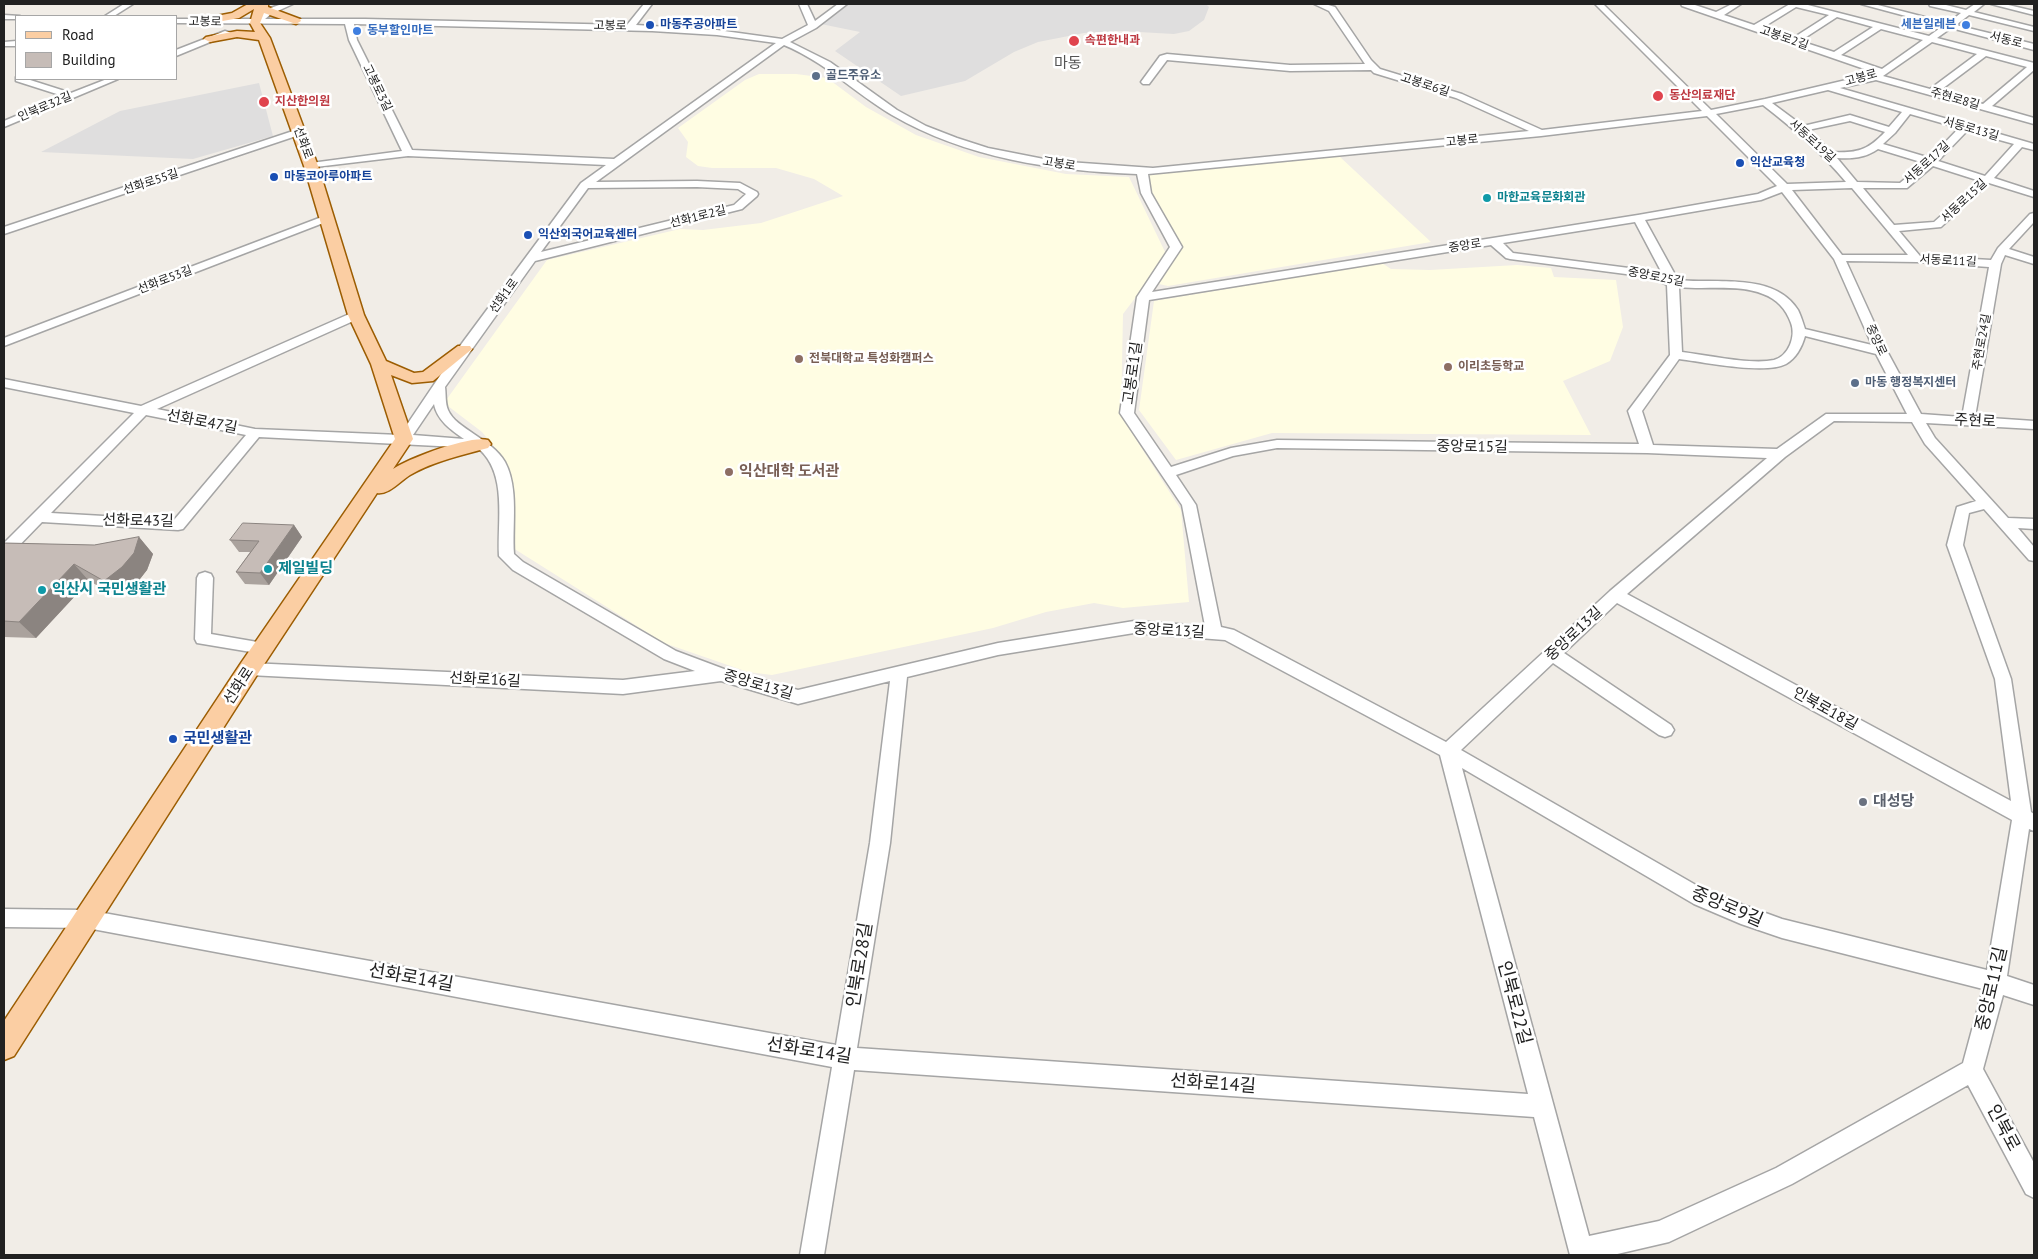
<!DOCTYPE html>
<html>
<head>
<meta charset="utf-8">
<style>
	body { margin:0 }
	#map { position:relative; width:2038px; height:1259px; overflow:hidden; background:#f1ede7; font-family:"PT Sans",sans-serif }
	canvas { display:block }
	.frame { position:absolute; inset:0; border:5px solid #212121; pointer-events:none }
	.legend { position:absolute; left:15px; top:15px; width:162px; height:65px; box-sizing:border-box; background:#fff; border:1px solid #a6a6a6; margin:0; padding:6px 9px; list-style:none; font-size:15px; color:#212121 }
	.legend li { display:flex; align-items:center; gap:10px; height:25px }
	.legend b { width:25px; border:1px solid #a6a6a6 }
</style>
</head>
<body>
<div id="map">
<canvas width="2038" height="1259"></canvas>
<div class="frame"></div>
<ul class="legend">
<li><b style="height:6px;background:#fbcea3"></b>Road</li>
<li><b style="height:14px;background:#c6bcb7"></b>Building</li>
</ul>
</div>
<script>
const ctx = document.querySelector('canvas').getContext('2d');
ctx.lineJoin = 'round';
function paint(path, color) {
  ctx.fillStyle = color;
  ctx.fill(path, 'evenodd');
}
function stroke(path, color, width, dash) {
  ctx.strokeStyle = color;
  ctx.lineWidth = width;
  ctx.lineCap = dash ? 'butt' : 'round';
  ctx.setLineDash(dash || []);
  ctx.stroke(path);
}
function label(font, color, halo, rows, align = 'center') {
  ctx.font = font + ' "PT Sans","Noto Sans KR",sans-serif';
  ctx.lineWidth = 5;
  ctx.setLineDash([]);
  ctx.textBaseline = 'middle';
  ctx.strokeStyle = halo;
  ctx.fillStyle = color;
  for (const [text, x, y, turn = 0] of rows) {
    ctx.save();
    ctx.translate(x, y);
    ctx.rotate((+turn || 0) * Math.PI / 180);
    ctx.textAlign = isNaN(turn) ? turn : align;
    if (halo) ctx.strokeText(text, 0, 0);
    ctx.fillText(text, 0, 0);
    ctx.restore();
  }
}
const residential = new Path2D(`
	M 849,4 L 1206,4 L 1209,7 L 1204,20 L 1189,31 L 1174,34 L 1121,31 L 1084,33 L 1038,42 L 1014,52 L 965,81 L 901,96 L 835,51 L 860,32 L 821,24 Z
	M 259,83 L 273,136 L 193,159 L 41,152 L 120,111 Z`);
const education = new Path2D(`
	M 759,74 L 796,74 L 827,78 L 866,107 L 916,135 L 979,157 L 1066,174 L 1129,177 L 1167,256 L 1123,314 L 1121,416 L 1181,510 L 1189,602 L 1123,608 L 1094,603 L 1046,612 L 993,628 L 772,675 L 748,672 L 664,643 L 513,548 L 512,504 L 506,461 L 482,432 L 444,403 L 547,260 L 680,229 L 703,230 L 761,223 L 843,196 L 814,179 L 776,168 L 712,168 L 698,166 L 686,157 L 688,142 L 678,128 L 745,80 Z
	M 1339,156 L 1431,242 L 1168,286 L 1159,284 L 1181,247 L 1151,193 L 1147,175 Z
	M 1382,263 L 1391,269 L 1430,270 L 1517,265 L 1551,268 L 1554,277 L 1616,280 L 1623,327 L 1610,361 L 1563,381 L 1591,435 L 1272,433 L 1176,460 L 1139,410 L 1154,301 Z`);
const minor = new Path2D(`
	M 124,4 L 133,4 L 114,16 L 105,16 Z
	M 282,4 L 293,4 L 271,14 L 265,19 L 365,19 L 627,25 L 644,4 L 652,4 L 636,25 L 717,30 L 782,39 L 808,25 L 799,4 L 807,4 L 815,21 L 838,4 L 847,4 L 816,28 L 790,42 L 830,62 L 897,110 L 926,126 L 957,138 L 988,148 L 1054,161 L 1153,168 L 1529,131 L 1456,98 L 1374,73 L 1371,70 L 1290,71 L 1167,60 L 1149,84 L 1143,84 L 1141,82 L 1160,56 L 1167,54 L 1290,65 L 1365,64 L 1329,11 L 1314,4 L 1325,4 L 1335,7 L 1371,60 L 1380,69 L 1462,94 L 1542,130 L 1702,111 L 1595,4 L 1603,4 L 1711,110 L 1765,99 L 1876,73 L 1682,6 L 1681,4 L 1692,4 L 1716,12 L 1732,4 L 1741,4 L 1724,15 L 1754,25 L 1790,4 L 1804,4 L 1929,36 L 1943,26 L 1861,4 L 1874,4 L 1948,23 L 1961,13 L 1930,6 L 1929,4 L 1942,4 L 1966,10 L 1975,4 L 1984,4 L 1974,12 L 2034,27 L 2034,31 L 1969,15 L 1956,25 L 2034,44 L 2034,50 L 1951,28 L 1937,38 L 2034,63 L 2034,70 L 1992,106 L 2034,118 L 2034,124 L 1876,80 L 1840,88 L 2034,144 L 2034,150 L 2022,147 L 1994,178 L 2034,191 L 2034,197 L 1989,183 L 1941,227 L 1899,231 L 1920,256 L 1991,260 L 1998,248 L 2030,214 L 2034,213 L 2034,222 L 2009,249 L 2034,257 L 2034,264 L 2005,255 L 2001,264 L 1975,417 L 2034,421 L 2034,429 L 1926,423 L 1935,438 L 2008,518 L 2034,519 L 2034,529 L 2018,528 L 2034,547 L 2034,561 L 2029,560 L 1984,509 L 1969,513 L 1963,545 L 2011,679 L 2031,812 L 2034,814 L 2034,831 L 2029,829 L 2007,976 L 2034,985 L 2034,1005 L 2003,995 L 1983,1069 L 2034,1163 L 2034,1198 L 2026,1194 L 1968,1085 L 1792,1184 L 1669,1242 L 1613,1255 L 1570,1255 L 1534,1117 L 854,1070 L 824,1255 L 800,1255 L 832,1067 L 87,928 L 4,927 L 4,909 L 87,910 L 836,1045 L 870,843 L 890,681 L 798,704 L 721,681 L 623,694 L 249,675 L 243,674 L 241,669 L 243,664 L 249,663 L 623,680 L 695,671 L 664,659 L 513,570 L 499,556 C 497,521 508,473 478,448 L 259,437 L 183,529 L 178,530 L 42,522 L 9,556 L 4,557 L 4,543 L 134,413 L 4,387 L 4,379 L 141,406 L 356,311 L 360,312 L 362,315 L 360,318 L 157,409 L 255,429 L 400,435 L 460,346 L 581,183 L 606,165 L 408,156 L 307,168 L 307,164 L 311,163 L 402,151 L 349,40 L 345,24 L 176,23 L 176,19 L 255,19 L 265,10 ZM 1796,7 L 1829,15 L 1793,38 L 1762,28 ZM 1837,17 L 1873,27 L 1834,52 L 1800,41 ZM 354,24 L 652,31 L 717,35 L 776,43 L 614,159 L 412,150 L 357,40 ZM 1881,29 L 1923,40 L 1882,69 L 1841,55 ZM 1932,42 L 1977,54 L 1930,89 L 1883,76 ZM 784,45 C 825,62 855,93 892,115 C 966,158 1053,171 1137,174 L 1141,193 L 1170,247 L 1137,297 L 1120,413 L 1182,505 L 1205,626 L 1134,621 L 998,643 L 798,690 L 724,669 L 676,651 L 523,562 L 514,554 C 512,525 519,488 505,462 C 492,439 456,429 448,410 C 445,403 446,394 445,387 L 535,261 L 742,209 L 757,196 L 758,194 L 757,192 L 740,183 L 697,181 L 596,182 ZM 1986,56 L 2027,67 L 1983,104 L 1938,92 ZM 1828,90 L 1902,112 L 1889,127 L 1850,115 L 1803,126 L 1772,103 ZM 1763,105 C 1794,129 1821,152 1846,182 L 1787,184 L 1716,114 ZM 1910,114 L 1959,128 L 1930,158 L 1883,144 L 1895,133 ZM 1707,116 L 1777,186 L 1758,194 L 1638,215 L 1152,292 L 1182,247 L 1151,193 L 1148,174 L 1541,136 ZM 1850,121 L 1885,132 C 1867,151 1857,153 1832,152 L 1808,130 ZM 1967,131 L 2014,144 L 1985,176 L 1938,161 ZM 1878,149 L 1924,163 L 1900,183 L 1857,182 L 1837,158 C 1852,159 1865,158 1878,149 ZM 1933,166 L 1980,181 L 1934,222 L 1894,225 L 1863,188 L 1907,188 ZM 697,187 L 738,189 L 746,194 L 734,205 L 541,252 L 588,188 ZM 1852,188 L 1908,255 L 1842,255 L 1792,190 ZM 1782,192 L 1834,259 L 1872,345 L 1805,329 C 1803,323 1801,316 1798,310 C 1774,272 1716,284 1678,280 L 1645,220 L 1761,200 ZM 1635,222 L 1663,275 L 1652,271 L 1513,253 L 1503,243 ZM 1491,245 L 1506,258 L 1510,259 L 1649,277 L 1667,285 L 1670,355 L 1628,411 L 1639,444 L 1277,440 L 1231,448 L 1171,467 L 1134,413 L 1149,300 ZM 1846,261 L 1917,262 L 1989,267 L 1962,417 L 1921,414 L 1887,351 ZM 1679,287 C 1706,290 1738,284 1763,294 C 1777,299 1786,309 1791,323 C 1796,336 1789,356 1774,360 C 1751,365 1706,355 1682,352 ZM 1805,336 L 1876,354 L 1907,414 L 1826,414 L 1777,449 L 1653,445 L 1642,411 L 1679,359 C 1704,362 1765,375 1786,364 C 1796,358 1802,347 1805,336 ZM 434,404 C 437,420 451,430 464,439 L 413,435 ZM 146,415 L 246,435 L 174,520 L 51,513 ZM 1834,421 L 1912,422 L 1925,444 L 1976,501 L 1957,507 L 1947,545 L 1995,679 L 2011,801 L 1627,594 L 1785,457 ZM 1277,448 L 1647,453 L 1767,458 L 1610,591 L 1446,742 L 1234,630 L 1221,627 L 1196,505 L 1176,475 L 1233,456 ZM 1617,603 L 2012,820 L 1987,970 L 1782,919 L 1708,892 L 1461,750 L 1553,663 L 1659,735 L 1665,737 L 1671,735 L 1674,730 L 1671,725 L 1564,653 ZM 1134,633 L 1225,640 L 1440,755 L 1528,1094 L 857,1048 L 890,843 L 907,677 L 998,655 ZM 1462,768 L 1694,904 L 1741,924 L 1782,938 L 1983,989 L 1963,1063 L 1776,1168 L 1659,1221 L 1589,1236 Z
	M 1991,4 L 2004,4 L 2034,11 L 2034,15 Z
	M 4,15 L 20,16 L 16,16 L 16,19 L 4,19 Z
	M 225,31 L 232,33 L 176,56 L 176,50 Z
	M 16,41 L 16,46 L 4,46 L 4,42 Z
	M 16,77 L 16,79 L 27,79 L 71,93 L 107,79 L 118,79 L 4,127 L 4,121 L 63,96 L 16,81 Z
	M 299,129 L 304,132 L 302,134 L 4,234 L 4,227 Z
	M 327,215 L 332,218 L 331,220 L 4,346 L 4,338 Z
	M 205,572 L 211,574 L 213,578 L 211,634 L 269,644 L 271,648 L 269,652 L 263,654 L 197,643 L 195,639 L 197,578 L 199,574 Z`);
const major = new Path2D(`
	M 248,4 L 268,4 L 268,7 L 300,19 L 301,21 L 296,24 L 264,13 L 260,23 L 270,38 L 318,166 L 364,315 L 386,361 L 414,373 L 423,372 L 458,346 L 470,346 L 472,349 L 433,381 L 412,383 L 391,375 L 413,439 L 393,469 C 410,458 470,435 488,440 L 491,444 L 488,448 C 462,455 434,461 410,475 C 400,481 389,495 377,493 L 257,675 L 14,1056 L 4,1060 L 4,1021 L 241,663 L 395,439 L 371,364 L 348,315 L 304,166 L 259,40 L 237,37 L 210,42 L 204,39 L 206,37 L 237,31 L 255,32 L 250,23 L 254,9 L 239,18 L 201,25 L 196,22 L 201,19 L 232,13 Z`);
const wall = new Path2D(`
	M 294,525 L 302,537 L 269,585 L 245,584 L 236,572 L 250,552 L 239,552 L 230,540 Z
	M 139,537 L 153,554 L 147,570 L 136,584 L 119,597 L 89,581 L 36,638 L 4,637 L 4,543 L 94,545 Z`);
const shadedWall = new Path2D(`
	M 294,525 L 302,537 L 269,585 L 260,573 Z
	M 139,537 L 153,554 L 147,570 L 136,584 L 119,597 L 104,581 Z
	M 74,564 L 89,581 L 36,638 L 19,622 Z`);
const building = new Path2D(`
	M 243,523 L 294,525 L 260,573 L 236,572 L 259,541 L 230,540 Z
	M 139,537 L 134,553 L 122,567 L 104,581 L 74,564 L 19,622 L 4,621 L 4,543 L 94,545 Z`);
const markers = [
	[650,25,5,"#1a4fb4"],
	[1966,25,5,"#3f7fe0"],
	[357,31,5,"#3f7fe0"],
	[1074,41,6,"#e0444e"],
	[816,76,5,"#5c6f8a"],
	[1658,96,6,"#e0444e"],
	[264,102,6,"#e0444e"],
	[1740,163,5,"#1a4fb4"],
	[274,177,5,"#1a4fb4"],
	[1487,198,5,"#0f9aa8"],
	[528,235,5,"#1a4fb4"],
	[799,359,5,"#8d6e63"],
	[1448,367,5,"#8d6e63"],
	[1855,383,5,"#5c6f8a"],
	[729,472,5,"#8d6e63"],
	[268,569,5,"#0f9aa8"],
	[42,590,5,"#0f9aa8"],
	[173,739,5,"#1a4fb4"],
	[1863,802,5,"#6b7280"]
];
const farStreetnames = [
	["고봉로",205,22,1],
	["고봉로",610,26,1],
	["고봉로2길",1784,38,19],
	["서동로",2006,40,15],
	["고봉로",1861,78,-16],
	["고봉로6길",1425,85,18],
	["고봉로3길",377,88,64],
	["주현로8길",1955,99,16],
	["인북로32길",45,107,-23],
	["서동로13길",1971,129,16],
	["고봉로",1462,141,-6],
	["서동로19길",1812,141,42],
	["선화로",303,143,70],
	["서동로17길",1927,163,-42],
	["고봉로",1059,164,9],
	["선화로55길",151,182,-18],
	["서동로15길",1964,201,-43],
	["선화1로2길",698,217,-14],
	["중앙로",1465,246,-9],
	["서동로11길",1948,261,3],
	["중앙로25길",1656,277,11],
	["선화로53길",165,280,-21],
	["선화1로",504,296,-54],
	["중앙로",1876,340,65],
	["주현로24길",1982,342,-80]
];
const farTransitnames = [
	["마동주공아파트",660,25],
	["익산교육청",1750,163],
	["마동코아루아파트",284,177],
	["익산외국어교육센터",538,235]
];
const farShopnames = [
	["세븐일레븐",1956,25],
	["동부할인마트",367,31,"left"]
];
const farHealthnames = [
	["속편한내과",1085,41],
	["동산의료재단",1669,96],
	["지산한의원",275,102]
];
const farServicenames = [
	["골드주유소",826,76],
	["마동 행정복지센터",1865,383]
];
const farCulturenames = [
	["마한교육문화회관",1497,198]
];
const farEducationnames = [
	["전북대학교 특성화캠퍼스",809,359],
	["이리초등학교",1458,367]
];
const farQuarternames = [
	["마동",1068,64]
];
const streetNames = [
	["고봉로1길",1133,373,-82],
	["주현로",1975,421,3],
	["선화로47길",202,422,11],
	["중앙로15길",1472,447,1],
	["선화로43길",138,521,1],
	["중앙로13길",1169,631,3],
	["중앙로13길",1574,634,-43],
	["선화로16길",485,680,3],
	["중앙로13길",758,685,16],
	["선화로",239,686,-57],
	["인북로18길",1825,709,29]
];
const educationNames = [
	["익산대학 도서관",739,472]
];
const cultureNames = [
	["제일빌딩",278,569],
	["익산시 국민생활관",52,590]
];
const transitNames = [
	["국민생활관",183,739]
];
const worshipNames = [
	["대성당",1873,802]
];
const nearStreetnames = [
	["중앙로9길",1727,907,23],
	["인북로28길",860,965,-81],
	["선화로14길",411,978,10],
	["중앙로11길",1992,989,-77],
	["인북로22길",1514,1003,75],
	["선화로14길",809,1051,9],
	["선화로14길",1213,1084,4],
	["인북로",2003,1128,62]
];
paint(residential, '#dfdede');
paint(education, '#fffde3');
stroke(minor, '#a5a5a5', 3);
stroke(major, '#9c5d02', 3);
paint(minor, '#fff');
paint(major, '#fbcea3');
paint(wall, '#aaa29d');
paint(shadedWall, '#8b8480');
paint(building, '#c6bcb7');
stroke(building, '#8b8480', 1);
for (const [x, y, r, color] of markers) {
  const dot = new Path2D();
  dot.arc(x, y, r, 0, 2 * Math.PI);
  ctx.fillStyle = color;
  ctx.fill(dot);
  stroke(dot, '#fff', 2);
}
label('12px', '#212121', '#fff', farStreetnames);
label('bold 12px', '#164399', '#fff', farTransitnames, 'left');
label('bold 12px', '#366cbe', '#fff', farShopnames, 'right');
label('bold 12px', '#be3a42', '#fff', farHealthnames, 'left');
label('bold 12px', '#4e5e75', '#fff', farServicenames, 'left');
label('bold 12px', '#0d838f', '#fff', farCulturenames, 'left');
label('bold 12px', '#785e54', '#fff', farEducationnames, 'left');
label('15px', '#545454', '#fff', farQuarternames);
label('15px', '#212121', '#fff', streetNames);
label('bold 15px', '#785e54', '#fff', educationNames, 'left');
label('bold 15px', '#0d838f', '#fff', cultureNames, 'left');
label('bold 15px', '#164399', '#fff', transitNames, 'left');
label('bold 15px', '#5b616d', '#fff', worshipNames, 'left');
label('18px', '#212121', '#fff', nearStreetnames);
</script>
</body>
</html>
